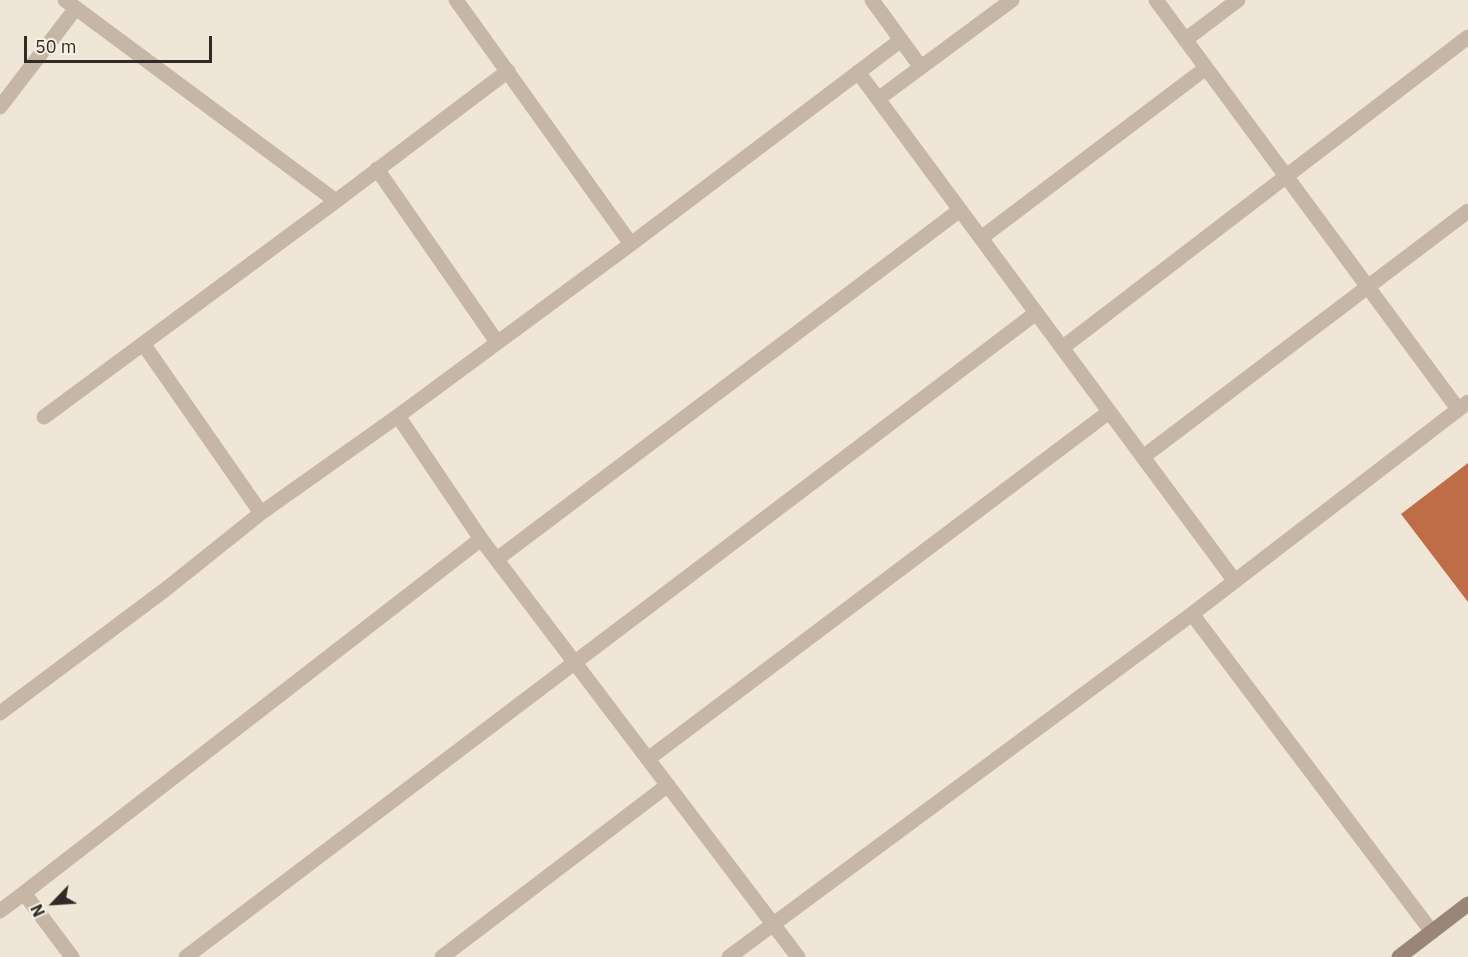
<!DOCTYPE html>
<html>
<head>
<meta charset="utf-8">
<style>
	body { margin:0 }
	#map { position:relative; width:1468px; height:957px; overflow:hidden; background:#efe6d8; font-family:"IBM Plex Sans",sans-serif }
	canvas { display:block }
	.north { position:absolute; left:24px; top:873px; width:60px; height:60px; -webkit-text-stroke:4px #f7f0e3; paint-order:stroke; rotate:245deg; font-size:16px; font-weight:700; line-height:24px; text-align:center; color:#322a26 }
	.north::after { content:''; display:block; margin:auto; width:21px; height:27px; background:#322a26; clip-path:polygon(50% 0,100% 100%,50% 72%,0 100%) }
	.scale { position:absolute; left:24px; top:36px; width:188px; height:27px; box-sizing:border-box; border:3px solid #322a26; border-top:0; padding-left:8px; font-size:18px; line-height:21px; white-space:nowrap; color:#322a26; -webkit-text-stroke:4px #f7f0e3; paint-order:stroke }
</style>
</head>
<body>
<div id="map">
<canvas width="1468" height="957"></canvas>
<div class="north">N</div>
<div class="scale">50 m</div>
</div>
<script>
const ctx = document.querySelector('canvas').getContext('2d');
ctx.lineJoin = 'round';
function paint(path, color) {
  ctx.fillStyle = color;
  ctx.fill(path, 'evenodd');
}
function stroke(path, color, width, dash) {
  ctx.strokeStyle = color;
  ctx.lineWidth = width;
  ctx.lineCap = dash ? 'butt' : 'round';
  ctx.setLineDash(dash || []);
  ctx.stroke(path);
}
const building = new Path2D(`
	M 1468,463 L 1468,602 L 1401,514 Z`);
const street = new Path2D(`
	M 65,0 L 336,201
	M 456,0 L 631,244
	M 872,0 L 920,66
	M 1156,0 L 1458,409
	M 1185,40 L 1238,0
	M 858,72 L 1234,580
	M 878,99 L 1012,0
	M 0,107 L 76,8
	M 377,169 L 497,342
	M 981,238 L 1206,68
	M 144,345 L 261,513
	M 1062,348 L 1468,37
	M 398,416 L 481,539 L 798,957
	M 44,417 L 336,201 L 508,71
	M 1143,457 L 1468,211
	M 497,559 L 960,210
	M 1192,614 L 1432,932
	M 0,713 L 166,589 L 261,513 L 398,416 L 631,244 L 901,40
	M 648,759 L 1109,412
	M 24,893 L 481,539
	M 0,911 L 24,893 L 72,957
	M 186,957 L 1036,313
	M 442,957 L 668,785
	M 729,957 L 1192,614 L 1468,402`);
const secondary = new Path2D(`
	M 1399,957 L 1468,904`);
paint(building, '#be6d46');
stroke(street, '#c6b6a5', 15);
stroke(secondary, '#998676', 15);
</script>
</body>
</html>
